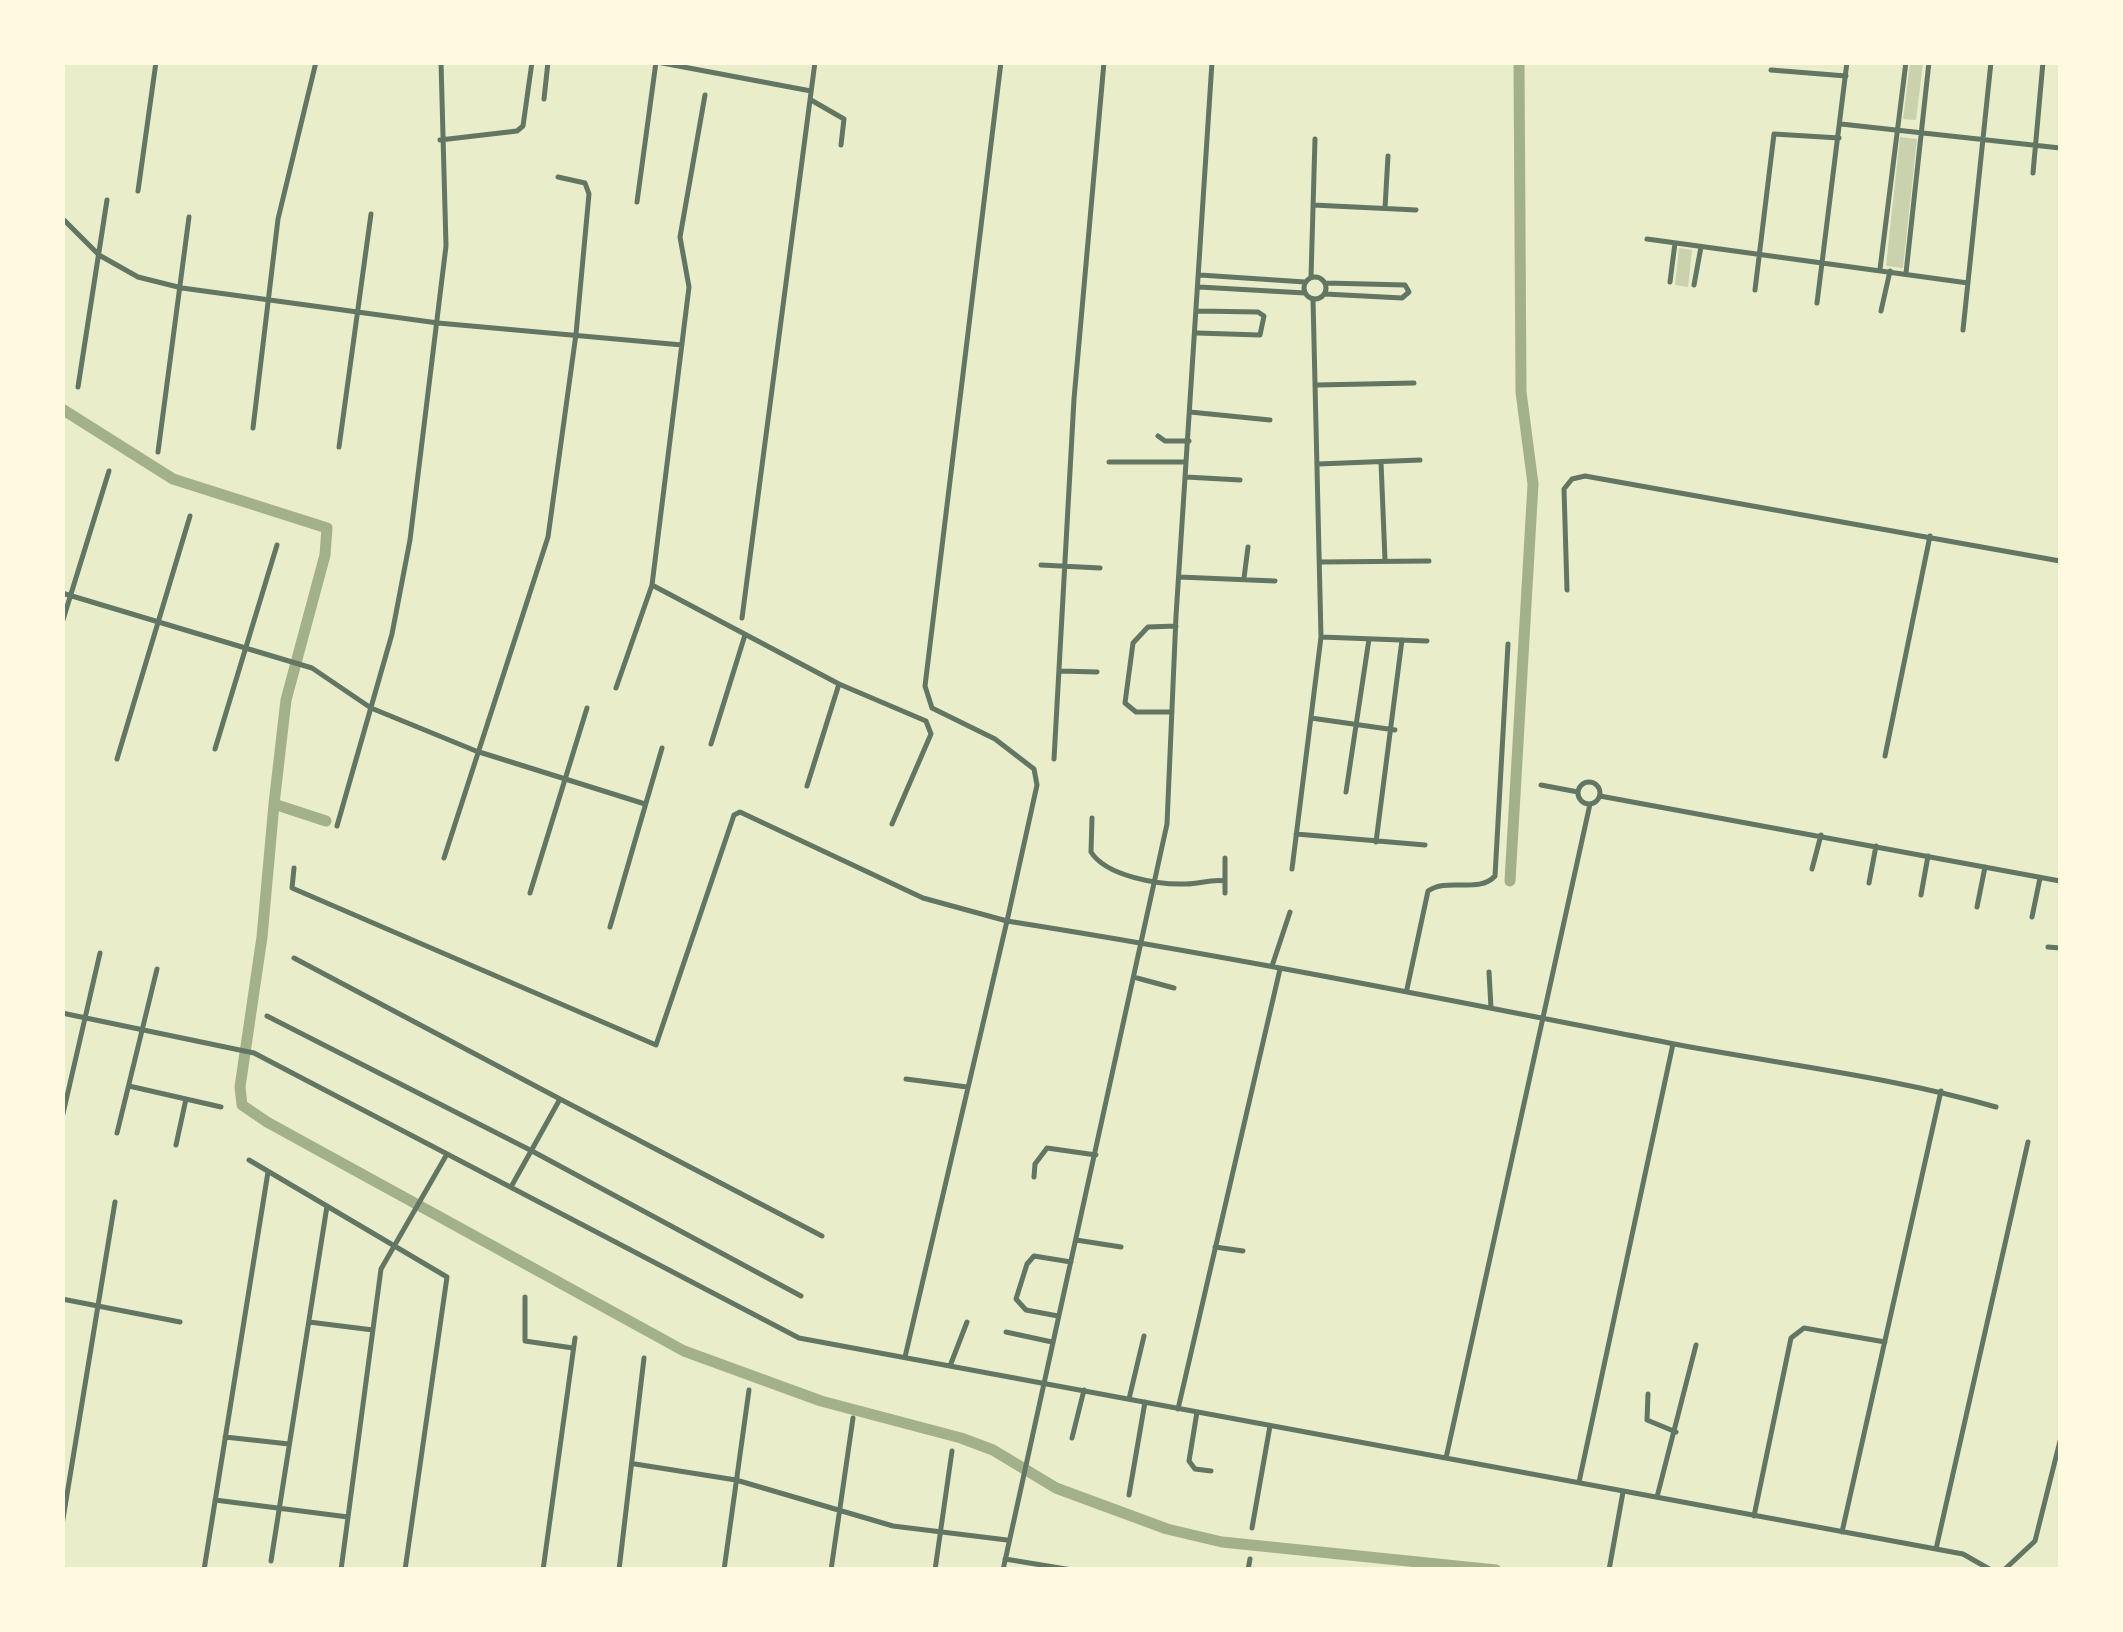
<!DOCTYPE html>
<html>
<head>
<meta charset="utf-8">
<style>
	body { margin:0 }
	#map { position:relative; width:2123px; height:1632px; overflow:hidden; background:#e9edc9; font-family:Ubuntu,sans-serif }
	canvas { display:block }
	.frame { position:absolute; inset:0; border:65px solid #fefae0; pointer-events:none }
</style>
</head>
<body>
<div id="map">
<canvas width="2123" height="1632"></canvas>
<div class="frame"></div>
</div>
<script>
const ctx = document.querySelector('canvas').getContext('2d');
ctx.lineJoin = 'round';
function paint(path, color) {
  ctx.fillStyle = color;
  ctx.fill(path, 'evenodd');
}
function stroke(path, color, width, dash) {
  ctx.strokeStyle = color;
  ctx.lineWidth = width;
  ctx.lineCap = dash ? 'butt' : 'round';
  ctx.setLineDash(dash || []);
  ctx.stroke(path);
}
const green = new Path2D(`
	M 1910,63 L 1923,63 L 1916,120 L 1903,119 Z
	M 1900,137 L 1917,139 L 1903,268 L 1886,266 Z
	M 1679,248 L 1692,250 L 1688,287 L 1675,285 Z`);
const canal = new Path2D(`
	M 62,409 L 173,479 L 327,528 L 325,555 L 286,700 L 274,804 L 326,821
	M 274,804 L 262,937 L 240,1087 L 242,1105 L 267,1122 L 684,1351 L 821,1401 L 961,1438 L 993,1450 L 1056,1488 L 1167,1529 L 1222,1542 L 1496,1570
	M 1510,881 L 1533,484 L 1521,392 L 1519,62`);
const minor = new Path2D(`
	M 657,62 L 811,91
	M 1001,62 L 925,686 L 932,708 L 995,739 L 1034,769 L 1037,785 L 1007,921 C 1229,956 1449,1000 1669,1043 C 1778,1064 1889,1076 1996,1107
	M 1771,70 L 1846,76
	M 544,99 L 548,62
	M 811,100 L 844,119 L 841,145
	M 1841,124 L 2060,148
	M 440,140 L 517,131 L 523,126 L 532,62
	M 2033,173 L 2043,62
	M 138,191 L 156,62
	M 637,202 L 656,62
	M 1313,205 L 1416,210
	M 1385,208 L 1388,156
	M 62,218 L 99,255 L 138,277 L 182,288 L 438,323 L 682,345
	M 1647,239 L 1968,283
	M 1880,269 L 1906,62
	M 1906,273 L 1929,62
	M 1200,275 L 1305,282
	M1304 288a11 11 0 1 1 22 0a11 11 0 1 1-22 0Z
	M 1311,277 L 1315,139
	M 1670,282 L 1675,243
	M 1694,285 L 1701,247
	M 1199,287 L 1305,293
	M 1755,290 L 1774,134 L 1839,138
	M 1325,294 L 1402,298 L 1409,292 L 1405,285 L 1326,283
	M 1817,303 L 1847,62
	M 1881,311 L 1890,271
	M 1963,330 L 1991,62
	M 1197,333 L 1260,335 L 1264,316 L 1258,312 L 1197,311
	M 1317,385 L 1414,383
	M 78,387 L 107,200
	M 1190,412 L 1270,420
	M 253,428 L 278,219 L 316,62
	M 1158,436 L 1165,441 L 1189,441
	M 339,447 L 371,214
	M 158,452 L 189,217
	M 1109,462 L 1186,462
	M 1381,462 L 1385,560
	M 1318,464 L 1420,460
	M 1186,477 L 1240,480
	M 1320,562 L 1429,561
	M 1041,565 L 1100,568
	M 1179,577 L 1275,581
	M 1244,578 L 1248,547
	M 652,585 L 839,684 L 926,721 L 931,734 L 892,824
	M 1567,590 L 1564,489 L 1572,479 L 1585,476 L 2060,561
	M 62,593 L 312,668 L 371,708 L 476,751 L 645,804
	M 742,618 L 815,62
	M 62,623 L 109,471
	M 1321,637 L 1427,641
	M 1060,671 L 1097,672
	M 616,688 L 652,585 L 689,287 L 680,237 L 705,95
	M 1172,712 L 1136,712 L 1125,703 L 1133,643 L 1148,627 L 1176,626
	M 1311,718 L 1395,730
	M 711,744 L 745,635
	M 215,749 L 277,545
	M 1885,756 L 1930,536
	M 117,759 L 190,516
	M 1054,759 L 1074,399 L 1104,62
	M1578 793a11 11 0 1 1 22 0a11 11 0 1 1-22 0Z
	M 1541,785 L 1578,792
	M 807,786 L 839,684
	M 1346,792 L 1369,639
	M 1600,796 L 2060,881
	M 1092,818 L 1091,852 C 1106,876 1158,885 1186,884 C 1200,884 1210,879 1225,881
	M 337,826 L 392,634 L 410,540 L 446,246 L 441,62
	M 1296,834 L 1425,845
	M 1376,842 L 1402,640
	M 444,858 L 548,537 L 576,334 L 589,194 L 585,183 L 558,177
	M 294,868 L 292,888 L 656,1045 L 734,815 L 740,812 L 923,898 L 1007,921 L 905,1357
	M 1292,869 L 1321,637 L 1313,299
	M 1812,869 L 1821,835
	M 1869,883 L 1876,846
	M 530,893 L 587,708
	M 1225,893 L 1225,858
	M 1921,895 L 1928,856
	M 1977,907 L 1985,867
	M 2032,917 L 2040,878
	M 610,927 L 662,748
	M 2048,947 L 2060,948
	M 294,958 L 560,1099 L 511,1187
	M 1272,966 L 1290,912
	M 1489,972 L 1491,1008
	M 1137,978 L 1174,988
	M 1407,989 L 1428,891 C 1447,877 1479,894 1495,876 L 1508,644
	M 62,1013 L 254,1053 L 799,1338 L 1936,1549 L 1963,1554 L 1991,1570
	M 267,1016 L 532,1151 L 801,1296
	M 906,1079 L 967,1087
	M 129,1086 L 221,1107
	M 560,1099 L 822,1236
	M 62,1118 L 100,953
	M 117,1133 L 157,969
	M 176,1145 L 186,1099
	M 249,1160 L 447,1277 L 405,1570
	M 1034,1177 L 1035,1164 L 1047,1148 L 1096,1155
	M 1076,1240 L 1121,1247
	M 1215,1247 L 1243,1251
	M 525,1297 L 525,1341 L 573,1348
	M 62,1299 L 180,1322
	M 1058,1316 L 1026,1310 L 1016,1299 L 1027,1264 L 1034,1256 L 1071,1262
	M 309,1322 L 373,1330
	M 1006,1332 L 1052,1342
	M 950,1366 L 967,1322
	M 1648,1394 L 1647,1420 L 1676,1432
	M 1129,1399 L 1144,1336
	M 1178,1409 L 1280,969
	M 1197,1412 L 1189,1461 L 1195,1469 L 1211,1471
	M 225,1437 L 289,1444
	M 1072,1438 L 1084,1390
	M 1446,1458 L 1590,804
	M 635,1464 L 736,1480 L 893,1526 L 1007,1540
	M 1579,1482 L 1673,1044
	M 1129,1495 L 1145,1402
	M 1657,1497 L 1696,1345
	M 215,1500 L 348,1517
	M 1754,1516 L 1791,1338 L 1804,1328 L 1885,1342
	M 62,1525 L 115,1202
	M 1252,1528 L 1270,1426
	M 1842,1532 L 1941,1091
	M 1936,1549 L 2028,1142
	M 1005,1559 L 1072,1570
	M 271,1561 L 327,1206
	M 204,1570 L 268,1172
	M 341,1570 L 381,1269 L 447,1154
	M 543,1570 L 575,1338
	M 619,1570 L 644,1358
	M 724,1570 L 749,1390
	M 831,1570 L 853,1418
	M 935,1570 L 952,1451
	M 1003,1570 L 1167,824 L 1176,616 L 1212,62
	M 1248,1570 L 1250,1559
	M 1609,1570 L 1623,1492
	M 2004,1570 L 2035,1541 L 2060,1441`);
paint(green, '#cad2ad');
stroke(canal, '#a3b18a', 11);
stroke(minor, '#617663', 5);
</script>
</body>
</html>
